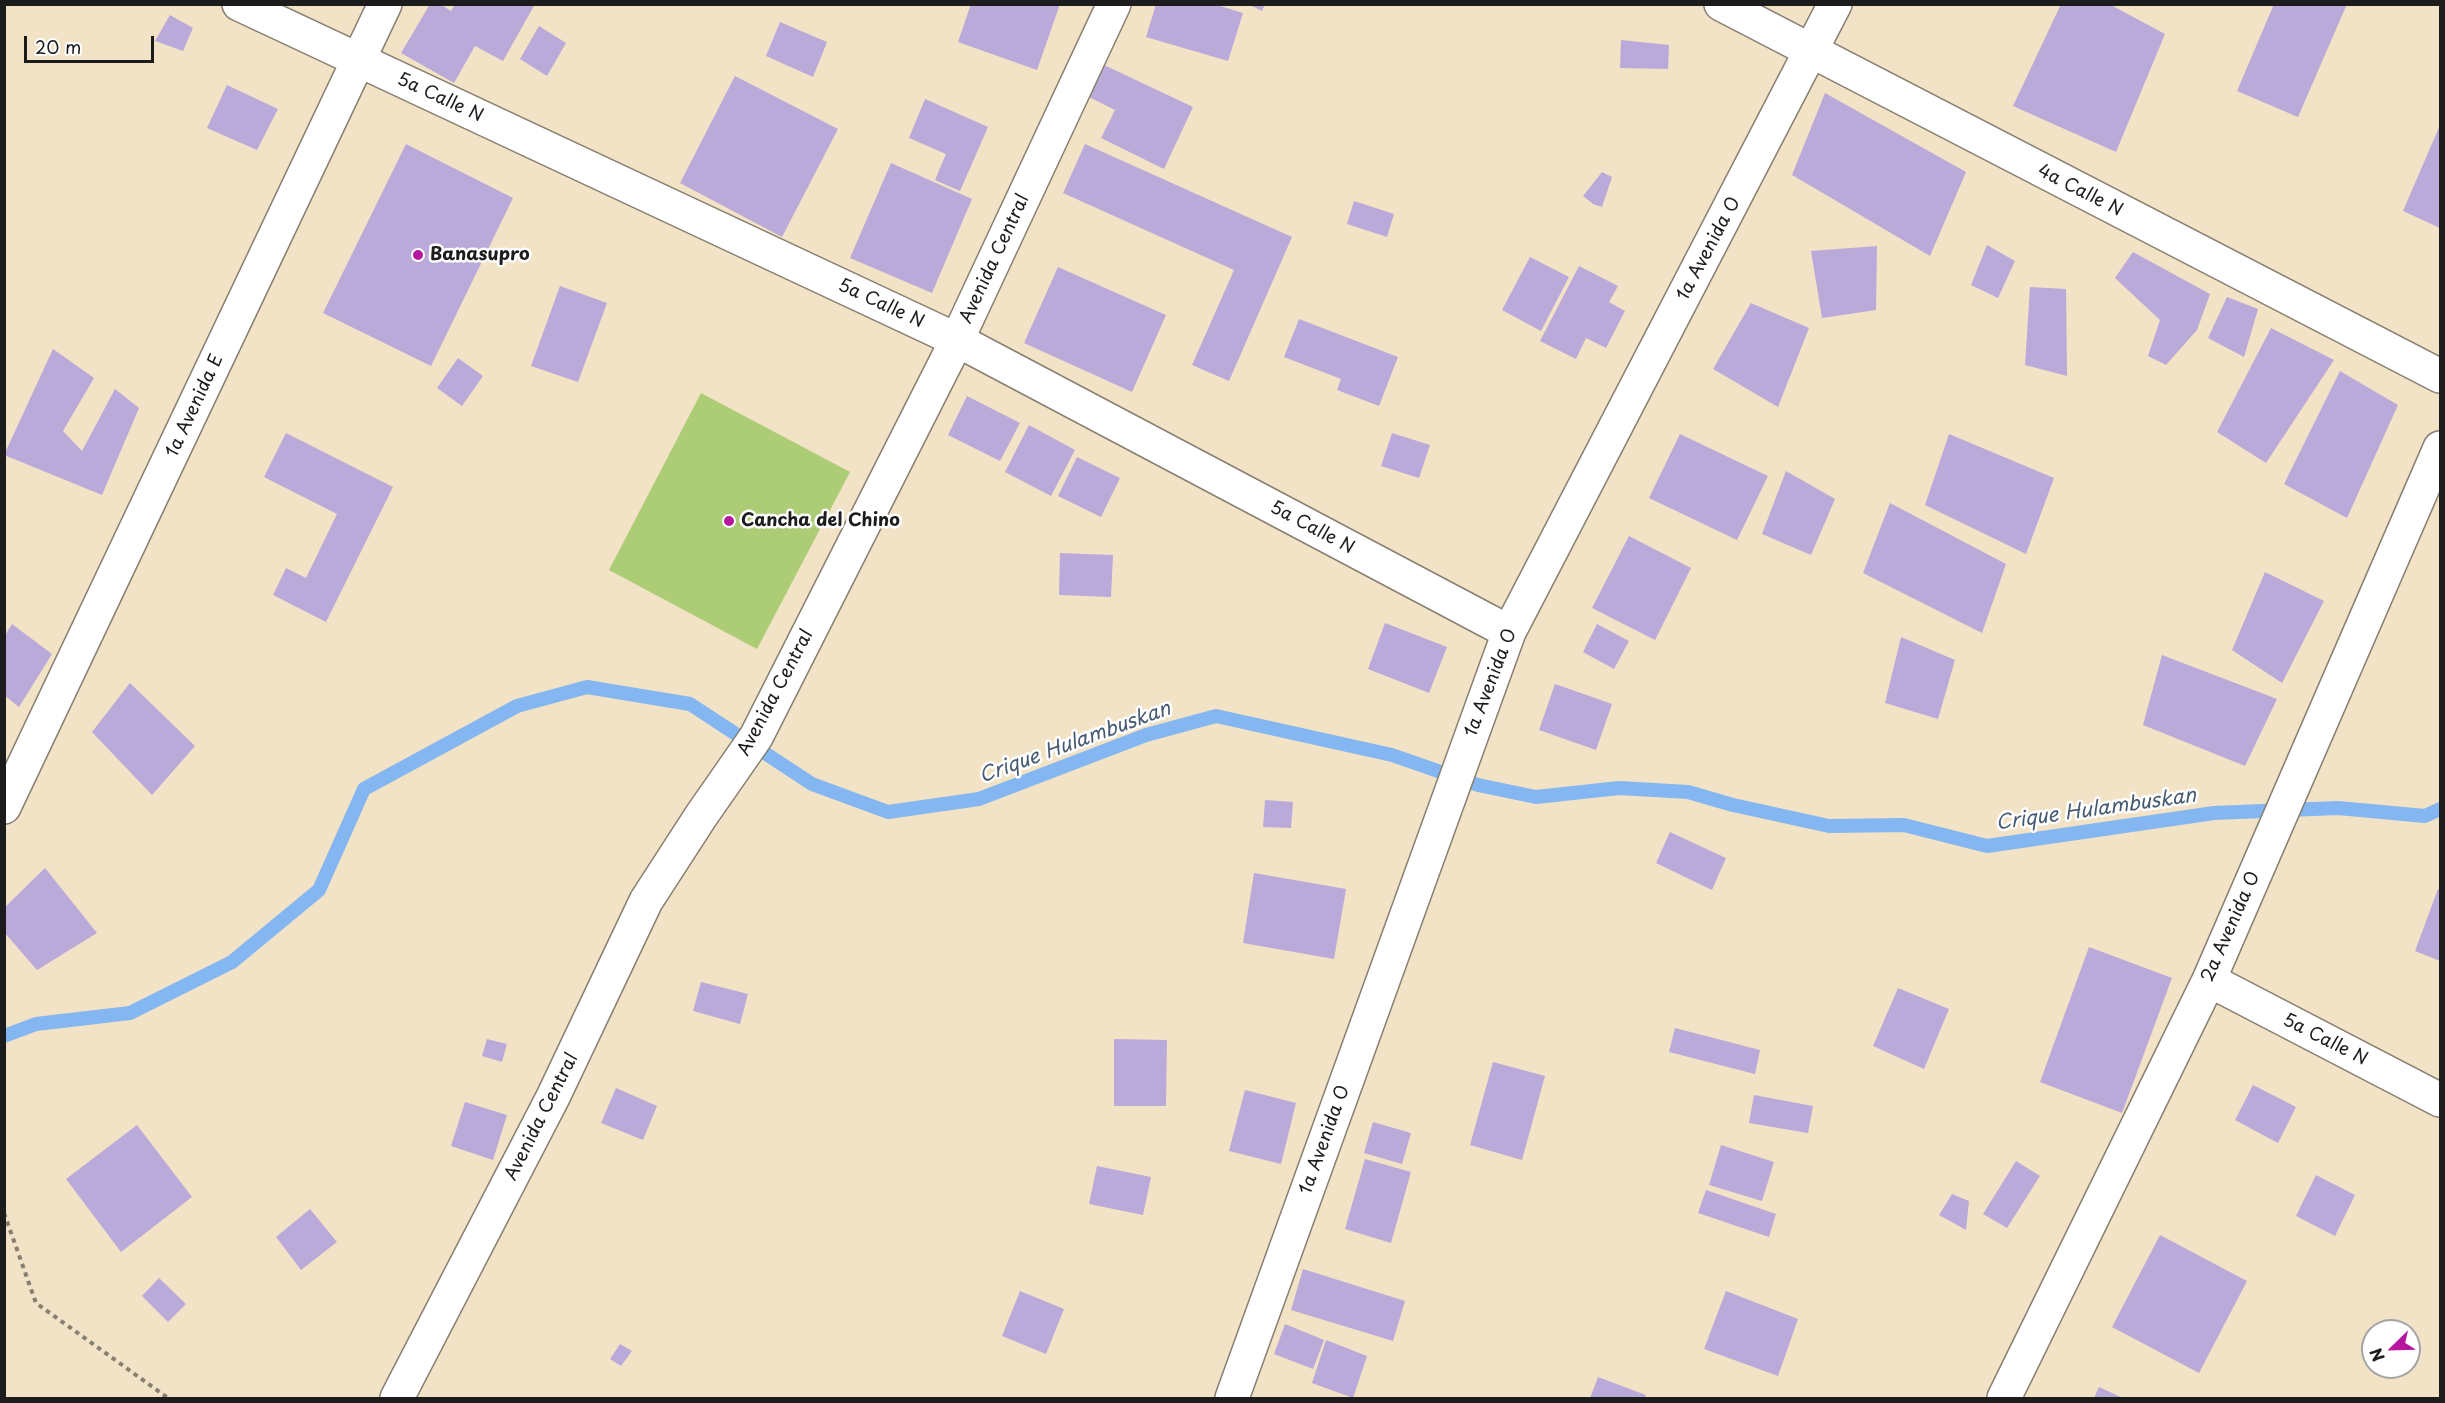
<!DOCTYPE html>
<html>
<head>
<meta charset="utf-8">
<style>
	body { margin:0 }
	#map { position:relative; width:2445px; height:1403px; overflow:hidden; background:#f2e2c6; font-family:"Playpen Sans",sans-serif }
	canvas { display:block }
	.frame { position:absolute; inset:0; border:6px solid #1c1c1c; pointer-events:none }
	.north { position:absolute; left:2361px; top:1319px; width:60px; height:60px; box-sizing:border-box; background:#fff; border:2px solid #a4a4a4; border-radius:50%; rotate:247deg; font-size:16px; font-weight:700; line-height:24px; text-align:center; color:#1c1c1c }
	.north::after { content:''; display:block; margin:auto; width:21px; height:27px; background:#b5179e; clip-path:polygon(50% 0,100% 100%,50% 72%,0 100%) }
	.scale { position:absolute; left:24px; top:36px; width:130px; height:27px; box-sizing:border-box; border:3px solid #1c1c1c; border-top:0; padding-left:8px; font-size:18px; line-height:21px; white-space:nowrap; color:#1c1c1c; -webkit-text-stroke:4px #fff; paint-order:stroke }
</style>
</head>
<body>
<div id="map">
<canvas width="2445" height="1403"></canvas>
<div class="frame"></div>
<div class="north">N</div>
<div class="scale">20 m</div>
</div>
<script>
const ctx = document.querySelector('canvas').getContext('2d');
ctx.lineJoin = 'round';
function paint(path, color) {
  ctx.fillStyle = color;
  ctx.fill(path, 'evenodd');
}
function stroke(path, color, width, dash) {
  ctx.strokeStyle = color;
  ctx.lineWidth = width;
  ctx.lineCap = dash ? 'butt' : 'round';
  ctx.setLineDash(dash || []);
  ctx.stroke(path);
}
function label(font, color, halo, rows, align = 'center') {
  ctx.font = font + ' "Playpen Sans",sans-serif';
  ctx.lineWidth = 5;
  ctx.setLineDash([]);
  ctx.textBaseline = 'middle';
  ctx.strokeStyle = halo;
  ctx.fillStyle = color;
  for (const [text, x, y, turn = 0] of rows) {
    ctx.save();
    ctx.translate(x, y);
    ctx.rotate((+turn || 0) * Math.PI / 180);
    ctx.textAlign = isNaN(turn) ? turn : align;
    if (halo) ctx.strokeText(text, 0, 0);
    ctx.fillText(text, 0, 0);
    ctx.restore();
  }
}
const green = new Path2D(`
	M 701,393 L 850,472 L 757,649 L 609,570 Z`);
const stream = new Path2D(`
	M 4,1036 L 36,1024 L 130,1013 L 232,962 L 319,890 L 364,789 L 517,706 L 587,687 L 690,704 L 812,784 L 888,812 L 979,799 L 1146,735 L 1216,716 L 1392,755 L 1478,785 L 1536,797 L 1619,788 L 1688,792 L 1733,805 L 1829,826 L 1904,825 L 1987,846 L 2214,813 L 2338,808 L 2425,816 L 2440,809`);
const building = new Path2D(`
	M 430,4 L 440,4 L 451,11 L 455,4 L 535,4 L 503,61 L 475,46 L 454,83 L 401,53 Z
	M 971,4 L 1060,4 L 1037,70 L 958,42 Z
	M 1156,4 L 1214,4 L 1243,13 L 1228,61 L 1146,37 Z
	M 1248,4 L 1265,4 L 1262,11 Z
	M 2061,4 L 2109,4 L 2165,34 L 2116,152 L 2013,106 Z
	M 2274,4 L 2347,4 L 2298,117 L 2237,91 Z
	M 170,15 L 193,28 L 183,51 L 155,41 Z
	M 780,22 L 827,42 L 813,77 L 766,56 Z
	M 539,26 L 566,43 L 547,76 L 520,59 Z
	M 1621,40 L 1669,45 L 1668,69 L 1620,68 Z
	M 1102,64 L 1193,107 L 1164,169 L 1101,138 L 1115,110 L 1087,96 Z
	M 735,76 L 838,129 L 782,237 L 680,183 Z
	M 227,85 L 278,109 L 257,150 L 207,128 Z
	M 1825,93 L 1966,172 L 1930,256 L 1792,175 Z
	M 925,99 L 988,127 L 960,191 L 935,180 L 946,154 L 909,138 Z
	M 2440,125 L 2440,228 L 2403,211 Z
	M 406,144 L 513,198 L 431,366 L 323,313 Z
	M 1085,144 L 1292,237 L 1229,381 L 1192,365 L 1234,270 L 1063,193 Z
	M 891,163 L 972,199 L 932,293 L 850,258 Z
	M 1602,172 L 1612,177 L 1602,207 L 1593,204 L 1583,196 Z
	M 1354,201 L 1394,214 L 1387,237 L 1347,224 Z
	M 1987,245 L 2015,261 L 1998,298 L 1971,285 Z
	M 1877,246 L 1876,310 L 1822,318 L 1811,251 Z
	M 2133,252 L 2210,294 L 2197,330 L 2166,365 L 2148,356 L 2160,320 L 2115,278 Z
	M 1530,257 L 1569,277 L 1541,331 L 1502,310 Z
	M 1579,266 L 1618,286 L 1609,302 L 1625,311 L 1606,348 L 1586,338 L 1576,359 L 1540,341 Z
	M 1058,267 L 1166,315 L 1132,392 L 1024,343 Z
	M 560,286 L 607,303 L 578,382 L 531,366 Z
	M 2030,287 L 2066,289 L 2067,376 L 2025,365 Z
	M 2227,297 L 2258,309 L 2244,357 L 2208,338 Z
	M 1751,303 L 1809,328 L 1778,407 L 1713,369 Z
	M 1299,319 L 1398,357 L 1379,406 L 1337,390 L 1341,379 L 1284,357 Z
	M 2271,328 L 2334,360 L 2266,463 L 2217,432 Z
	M 53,349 L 94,378 L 63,431 L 82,451 L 115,389 L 139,408 L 102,495 L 4,455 Z
	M 458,358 L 483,376 L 462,406 L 437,388 Z
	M 2340,371 L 2398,405 L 2347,518 L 2284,484 Z
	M 967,396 L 1020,423 L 1000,461 L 948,435 Z
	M 1029,425 L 1075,450 L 1051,496 L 1005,472 Z
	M 286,433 L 393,487 L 326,622 L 273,595 L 286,568 L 306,578 L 337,514 L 264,477 Z
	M 1392,433 L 1430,445 L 1419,478 L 1381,466 Z
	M 1680,434 L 1768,476 L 1737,540 L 1649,498 Z
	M 1949,434 L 2054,478 L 2026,554 L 1925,505 Z
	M 1077,457 L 1120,478 L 1101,517 L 1058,496 Z
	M 1786,471 L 1835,499 L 1811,555 L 1762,534 Z
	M 1890,503 L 2006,564 L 1982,633 L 1863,573 Z
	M 1629,536 L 1691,568 L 1655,640 L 1592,608 Z
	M 1060,553 L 1113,555 L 1111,597 L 1059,595 Z
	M 2265,572 L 2324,601 L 2282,683 L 2232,650 Z
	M 1385,623 L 1447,647 L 1429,693 L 1368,669 Z
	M 12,624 L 52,654 L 19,707 L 4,695 L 4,637 Z
	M 1597,624 L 1629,641 L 1614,669 L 1583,652 Z
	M 1901,637 L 1955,660 L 1938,719 L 1885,703 Z
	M 2162,655 L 2277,699 L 2245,766 L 2143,725 Z
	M 130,683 L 195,746 L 152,795 L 92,732 Z
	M 1555,684 L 1612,704 L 1596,750 L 1539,730 Z
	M 1265,800 L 1293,802 L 1291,828 L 1263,827 Z
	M 1670,832 L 1726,858 L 1712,890 L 1656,863 Z
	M 45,868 L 97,933 L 37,970 L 4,932 L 4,908 Z
	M 1254,873 L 1346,889 L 1334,959 L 1243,943 Z
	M 2438,889 L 2440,890 L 2440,961 L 2415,951 Z
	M 2089,947 L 2172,978 L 2122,1113 L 2040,1082 Z
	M 701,982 L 748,994 L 740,1024 L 693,1011 Z
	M 1898,988 L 1949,1009 L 1924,1069 L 1873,1046 Z
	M 1675,1028 L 1760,1050 L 1755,1074 L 1669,1052 Z
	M 487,1039 L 507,1044 L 502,1062 L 482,1056 Z
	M 1114,1039 L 1167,1040 L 1166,1106 L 1114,1106 Z
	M 1493,1062 L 1545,1076 L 1522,1160 L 1470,1145 Z
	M 2253,1085 L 2296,1107 L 2278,1143 L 2235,1120 Z
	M 616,1088 L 657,1106 L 643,1140 L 601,1123 Z
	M 1245,1090 L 1296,1103 L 1281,1164 L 1229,1151 Z
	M 1754,1095 L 1813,1106 L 1808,1133 L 1749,1123 Z
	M 465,1102 L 507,1115 L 493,1160 L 451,1146 Z
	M 1373,1122 L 1411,1133 L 1402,1164 L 1364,1153 Z
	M 137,1125 L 192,1197 L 121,1252 L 66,1179 Z
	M 1721,1145 L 1774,1162 L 1762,1201 L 1709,1185 Z
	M 1365,1159 L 1411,1172 L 1391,1243 L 1345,1229 Z
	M 2016,1161 L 2040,1176 L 2007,1228 L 1983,1214 Z
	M 1097,1166 L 1151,1177 L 1143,1215 L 1089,1204 Z
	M 2316,1175 L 2355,1195 L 2335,1236 L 2296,1216 Z
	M 1706,1190 L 1776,1214 L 1769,1237 L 1698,1213 Z
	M 1952,1194 L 1969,1201 L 1966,1230 L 1939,1215 Z
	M 310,1209 L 337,1242 L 301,1270 L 276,1237 Z
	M 2160,1235 L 2247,1281 L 2199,1373 L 2112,1327 Z
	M 1303,1269 L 1405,1301 L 1393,1341 L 1291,1310 Z
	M 159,1278 L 186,1304 L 168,1322 L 142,1296 Z
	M 1020,1291 L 1064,1309 L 1046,1354 L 1002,1336 Z
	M 1726,1291 L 1798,1319 L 1778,1376 L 1704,1349 Z
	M 1285,1324 L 1324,1340 L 1313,1369 L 1274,1354 Z
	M 1326,1340 L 1367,1356 L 1353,1398 L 1312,1383 Z
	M 620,1344 L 632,1351 L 621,1366 L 610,1359 Z
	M 1598,1377 L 1646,1395 L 1645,1398 L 1590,1398 Z
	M 2099,1387 L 2123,1398 L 2094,1398 Z`);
const path = new Path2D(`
	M 4,1213 L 36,1303 L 168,1398`);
const minor = new Path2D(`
	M 239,4 L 957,340 L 1509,632
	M 1721,4 L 2440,376
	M 4,807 L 385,4
	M 2209,980 L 2440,1100
	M 397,1398 L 553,1097 L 646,901 L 701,816 L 756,737 L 957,340 L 1114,4
	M 1232,1398 L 1509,632 L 1835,4
	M 2004,1398 L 2209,980 L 2440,448`);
const markers = [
	[418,255,6,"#b5179e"],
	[729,521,6,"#b5179e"]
];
const streetNames = [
	["5a Calle N",440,98,25],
	["4a Calle N",2080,191,27],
	["1a Avenida O",1709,249,-62],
	["Avenida Central",995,259,-65],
	["5a Calle N",881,304,25],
	["1a Avenida E",195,406,-65],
	["5a Calle N",1312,528,28],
	["1a Avenida O",1491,683,-69],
	["Avenida Central",776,693,-62],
	["2a Avenida O",2231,927,-66],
	["5a Calle N",2325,1040,27],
	["Avenida Central",542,1117,-63],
	["1a Avenida O",1325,1140,-70]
];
const poiNames = [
	["Banasupro",430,255],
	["Cancha del Chino",741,521]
];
const waterNames = [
	["Crique Hulambuskan",1075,743,-20],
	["Crique Hulambuskan",2096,810,-8]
];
paint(green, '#accd75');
stroke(stream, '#84b6f1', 14);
paint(building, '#baaad9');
stroke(minor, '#877f71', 36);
stroke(path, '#877f71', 4, [4.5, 4.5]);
stroke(minor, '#fff', 33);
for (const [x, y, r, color] of markers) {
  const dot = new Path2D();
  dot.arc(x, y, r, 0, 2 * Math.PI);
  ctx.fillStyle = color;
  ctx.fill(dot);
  stroke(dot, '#fff', 2);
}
label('18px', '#1c1c1c', '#fff', streetNames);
label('bold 18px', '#1c1c1c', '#fff', poiNames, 'left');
label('italic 20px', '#465a71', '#fff', waterNames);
</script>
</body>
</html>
